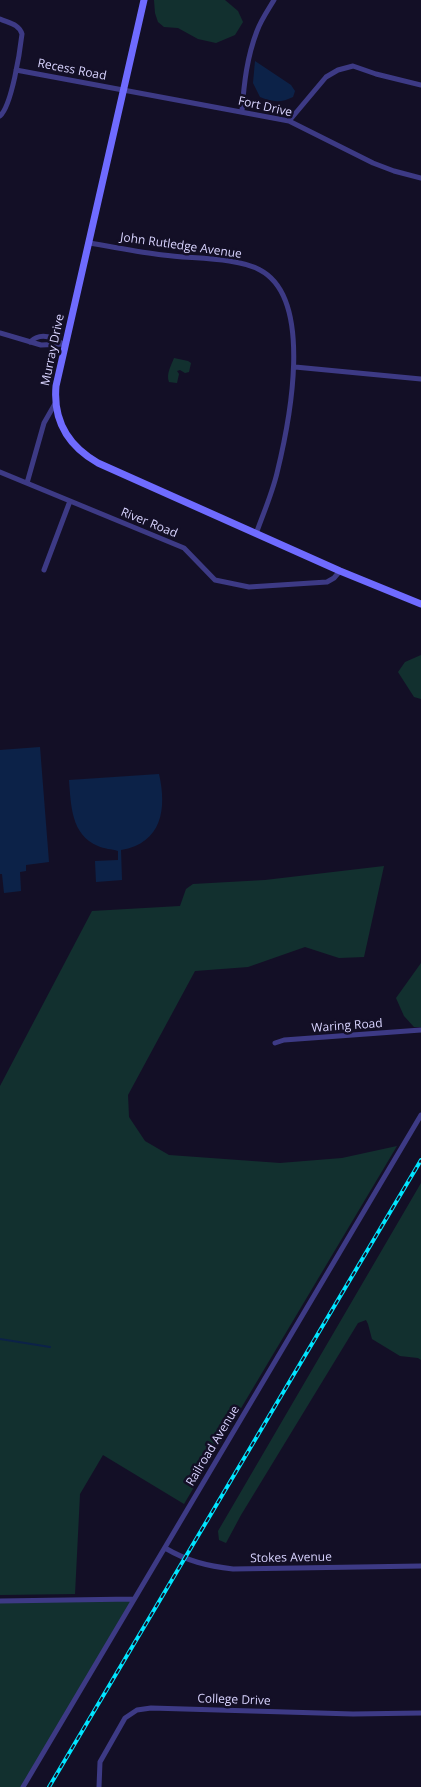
<!DOCTYPE html>
<html>
<head>
<meta charset="utf-8">
<style>
	body { margin:0 }
	canvas { display:block; background:#130f26 }
</style>
</head>
<body>
<canvas width="421" height="1787"></canvas>
<script>
const ctx = document.querySelector('canvas').getContext('2d');
ctx.lineJoin = 'round';
function paint(path, color) {
  ctx.fillStyle = color;
  ctx.fill(path, 'evenodd');
}
function stroke(path, color, width, dash) {
  ctx.strokeStyle = color;
  ctx.lineWidth = width;
  ctx.lineCap = dash ? 'butt' : 'round';
  ctx.setLineDash(dash || []);
  ctx.stroke(path);
}
function label(font, color, halo, rows, align = 'center') {
  ctx.font = font + ' "Open Sans",sans-serif';
  ctx.lineWidth = 5;
  ctx.setLineDash([]);
  ctx.textBaseline = 'middle';
  ctx.strokeStyle = halo;
  ctx.fillStyle = color;
  for (const [text, x, y, turn = 0] of rows) {
    ctx.save();
    ctx.translate(x, y);
    ctx.rotate((+turn || 0) * Math.PI / 180);
    ctx.textAlign = isNaN(turn) ? turn : align;
    if (halo) ctx.strokeText(text, 0, 0);
    ctx.fillText(text, 0, 0);
    ctx.restore();
  }
}
const green = new Path2D(`
	M 154,0 L 225,0 L 238,11 L 243,22 L 235,35 L 216,43 L 198,39 L 178,28 L 164,27 L 158,22 L 155,13 Z
	M 174,358 L 188,361 L 191,363 L 189,372 L 185,373 L 180,370 L 177,371 L 179,374 L 177,383 L 169,382 C 166,374 171,366 174,358 Z
	M 421,655 L 421,699 L 414,697 L 398,672 L 405,662 Z
	M 384,866 L 364,957 L 339,958 L 305,947 L 248,967 L 195,971 L 128,1095 L 129,1117 L 145,1141 L 169,1155 L 280,1163 L 342,1158 L 397,1146 L 184,1504 L 103,1455 L 80,1494 L 75,1594 L 0,1595 L 0,1086 L 92,911 L 180,906 L 186,889 L 193,884 L 265,880 Z
	M 421,963 L 421,1027 L 414,1027 L 404,1016 L 396,998 Z
	M 421,1183 L 421,1360 L 418,1358 L 400,1356 L 372,1339 L 368,1324 L 366,1320 L 358,1323 L 241,1515 L 226,1543 L 219,1540 L 218,1531 Z
	M 134,1599 L 23,1787 L 0,1787 L 0,1601 Z`);
const water = new Path2D(`
	M 255,61 L 291,85 L 295,91 L 293,97 C 281,103 272,102 260,97 L 253,83 Z
	M 40,747 L 49,862 L 26,865 L 26,871 L 20,872 L 21,891 L 4,893 L 2,874 L 0,874 L 0,750 Z
	M 159,774 C 167,809 162,843 121,850 L 122,880 L 96,882 L 95,861 L 118,860 L 118,851 C 112,849 104,849 98,846 C 71,835 71,805 69,780 Z`);
const stream = new Path2D(`
	M 0,1339 L 50,1347`);
const street = new Path2D(`
	M 0,19 C 9,23 19,24 22,34 C 20,51 12,105 0,116
	M 16,70 L 289,121 L 373,163 L 394,171 L 421,178
	M 242,111 C 244,83 247,57 257,31 C 261,20 268,10 274,0
	M 289,121 L 326,77 L 338,70 L 353,66 L 376,74 L 421,85
	M 89,243 C 114,247 138,252 163,255 C 191,259 237,257 260,270 C 315,299 289,424 277,473 C 272,494 263,514 256,534
	M 0,333 L 41,345 L 65,344
	M 30,342 C 40,332 53,337 63,344
	M 295,367 L 421,379
	M 0,472 L 184,548 L 215,580 L 249,587 L 327,582 L 334,578 L 340,571
	M 27,483 L 44,423 L 56,402
	M 44,570 L 70,501
	M 275,1043 L 284,1040 L 421,1030
	M 165,1548 C 187,1561 207,1566 233,1569 L 421,1566
	M 0,1601 L 134,1599
	M 23,1787 L 421,1115
	M 99,1787 L 100,1762 L 125,1718 L 137,1710 L 151,1708 L 353,1714 L 421,1713`);
const secondary = new Path2D(`
	M 144,0 L 56,386 C 53,420 68,446 98,463 L 340,571 L 421,604`);
const rail = new Path2D(`
	M 49,1787 L 421,1160`);
const streetNames = [
	["Recess Road",72,70,11],
	["Fort Drive",265,107,13],
	["John Rutledge Avenue",181,246,8],
	["Murray Drive",53,350,-78],
	["River Road",149,523,22],
	["Waring Road",347,1026,-4],
	["Railroad Avenue",213,1446,-59],
	["Stokes Avenue",291,1558,-1],
	["College Drive",234,1700,2]
];
paint(green, '#12302f');
paint(water, '#0c2248');
stroke(stream, '#0c2248', 2);
stroke(street, '#3d3a85', 5);
stroke(secondary, '#6f6bff', 7);
stroke(rail, '#00e5ff', 4);
stroke(rail, '#130f26', 2, [5.5]);
label('12px', '#d9d4ff', '#130f26', streetNames);
</script>
</body>
</html>
